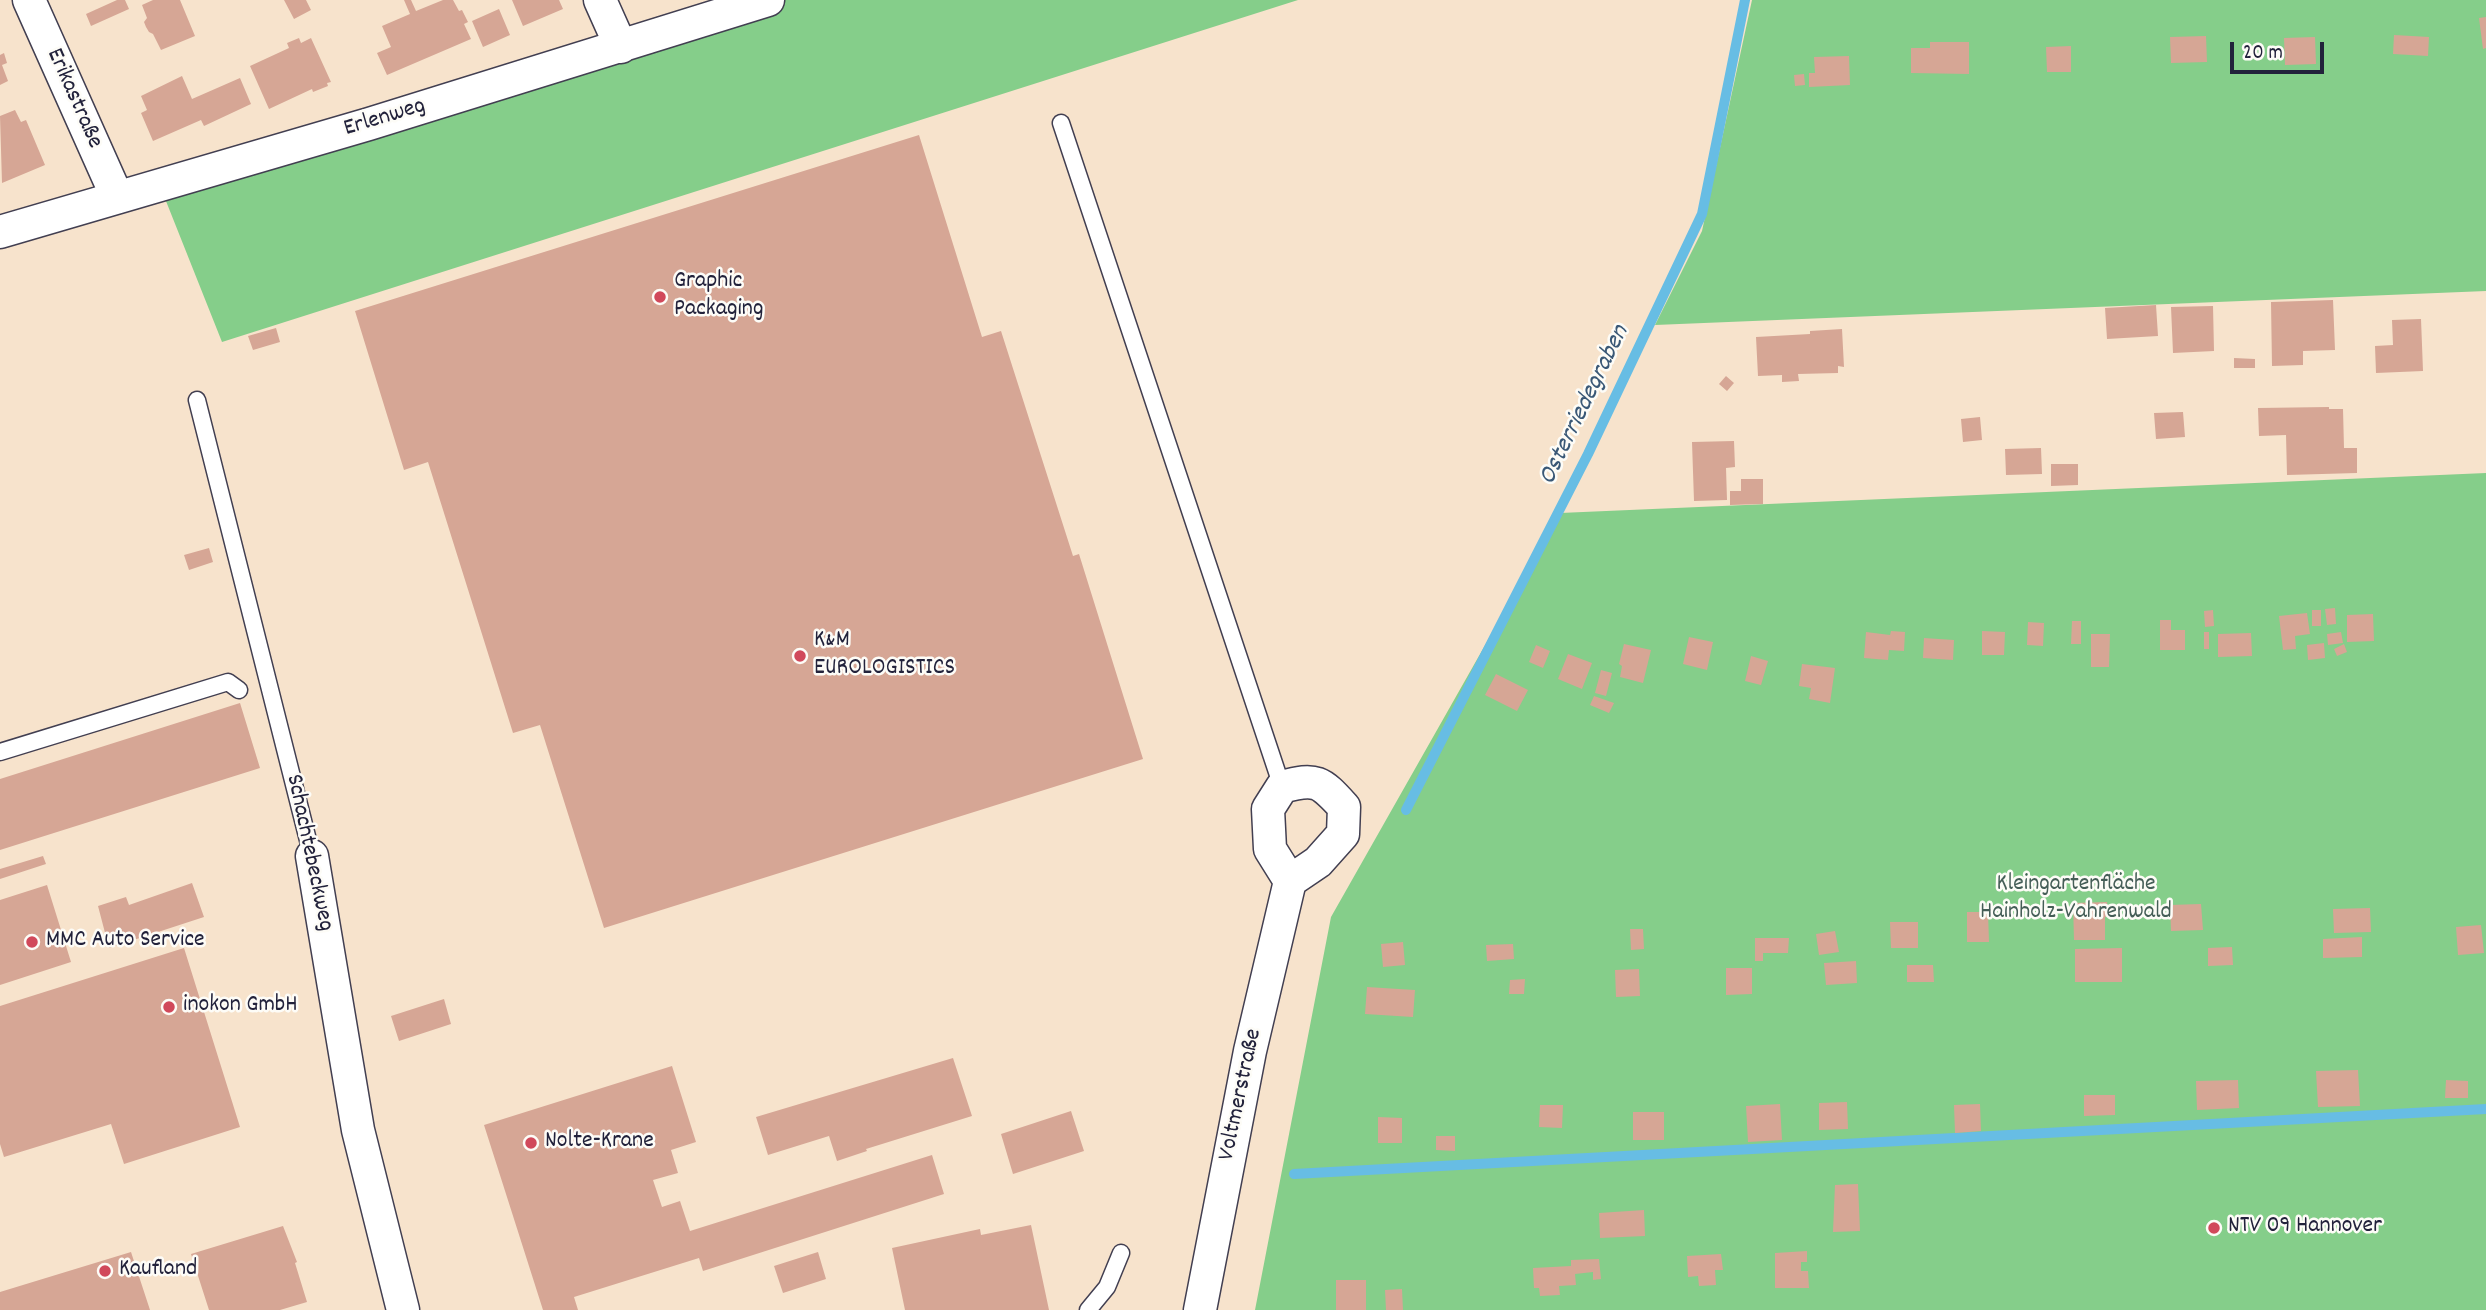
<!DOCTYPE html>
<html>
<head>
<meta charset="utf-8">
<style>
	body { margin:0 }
	#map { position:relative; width:2486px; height:1310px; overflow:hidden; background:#f7e3cc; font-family:Dekko,sans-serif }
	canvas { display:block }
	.scale { position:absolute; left:2230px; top:42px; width:94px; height:32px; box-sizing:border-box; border:4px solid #22223b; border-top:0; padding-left:9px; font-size:21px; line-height:24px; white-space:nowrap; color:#22223b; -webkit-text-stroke:5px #fdfcf7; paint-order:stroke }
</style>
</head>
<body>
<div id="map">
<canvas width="2486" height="1310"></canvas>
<div class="scale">20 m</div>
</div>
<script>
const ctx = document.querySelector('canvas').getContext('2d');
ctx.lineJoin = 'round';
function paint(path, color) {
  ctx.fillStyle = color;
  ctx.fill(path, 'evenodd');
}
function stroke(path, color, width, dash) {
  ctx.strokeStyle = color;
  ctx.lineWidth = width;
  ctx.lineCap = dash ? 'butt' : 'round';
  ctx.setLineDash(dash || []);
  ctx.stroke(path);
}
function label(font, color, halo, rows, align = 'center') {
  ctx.font = font + ' Dekko,sans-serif';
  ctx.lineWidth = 5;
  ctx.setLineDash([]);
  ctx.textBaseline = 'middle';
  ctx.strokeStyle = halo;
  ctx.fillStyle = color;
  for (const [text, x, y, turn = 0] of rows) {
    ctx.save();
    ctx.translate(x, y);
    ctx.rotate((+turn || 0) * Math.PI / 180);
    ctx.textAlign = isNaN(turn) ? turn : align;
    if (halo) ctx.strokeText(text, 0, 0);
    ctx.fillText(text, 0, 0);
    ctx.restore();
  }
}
const green = new Path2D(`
	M 738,0 L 1298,0 L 222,342 L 160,186 Z
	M 1752,0 L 2486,0 L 2486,291 L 1655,325 L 1702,231 Z
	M 2486,473 L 2486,1310 L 1255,1310 L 1331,917 L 1560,513 Z`);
const stream = new Path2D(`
	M 1406,810 L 1588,454 L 1702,214 L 1745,0
	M 1294,1174 L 2486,1109`);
const building = new Path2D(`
	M 117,0 L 125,0 L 129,9 L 91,26 L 86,14 Z
	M 153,0 L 180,0 L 195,36 L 161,50 L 153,34 L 149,32 L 146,27 L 144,22 L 147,18 L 142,5 Z
	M 284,0 L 306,0 L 311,10 L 294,19 Z
	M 404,0 L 411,0 L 416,11 L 443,0 L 453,0 L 459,11 L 462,10 L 468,22 L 464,24 L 471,39 L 387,75 L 377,53 L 391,47 L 382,26 L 410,14 Z
	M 512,0 L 559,0 L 563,9 L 523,26 Z
	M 499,9 L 510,35 L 483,47 L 472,21 Z
	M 2486,17 L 2486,48 L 2483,49 L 2479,18 Z
	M 2394,35 L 2429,37 L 2428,56 L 2393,54 Z
	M 2206,36 L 2207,62 L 2171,63 L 2170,37 Z
	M 2315,37 L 2316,64 L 2285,65 L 2284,38 Z
	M 299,38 L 301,43 L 311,38 L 331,82 L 327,83 L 328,86 L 313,92 L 312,89 L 269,109 L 250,66 L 289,48 L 287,43 Z
	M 1930,42 L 1969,42 L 1969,74 L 1911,73 L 1911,48 L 1930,48 Z
	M 2071,46 L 2071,72 L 2047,72 L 2046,47 Z
	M 4,53 L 7,63 L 2,65 L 8,81 L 0,85 L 0,55 Z
	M 1849,56 L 1850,85 L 1809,87 L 1809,73 L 1815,73 L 1814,57 Z
	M 1804,74 L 1805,85 L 1795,86 L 1794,75 Z
	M 182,76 L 192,99 L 240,78 L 251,104 L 204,126 L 201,120 L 153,141 L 141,113 L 147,110 L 141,96 Z
	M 15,110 L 21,122 L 26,120 L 45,165 L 2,183 L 0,116 Z
	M 919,135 L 982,337 L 1001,331 L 1073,556 L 1079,554 L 1143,759 L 604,928 L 540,725 L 513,733 L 428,462 L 404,470 L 355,311 Z
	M 2333,300 L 2335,350 L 2303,351 L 2303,365 L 2272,366 L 2271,302 Z
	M 2156,305 L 2158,336 L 2107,339 L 2105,308 Z
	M 2213,306 L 2214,351 L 2173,353 L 2171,307 Z
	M 2421,319 L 2423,371 L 2376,373 L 2375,346 L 2393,345 L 2392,320 Z
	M 276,328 L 280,342 L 253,350 L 248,336 Z
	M 1842,329 L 1844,367 L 1838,366 L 1838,373 L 1798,374 L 1799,381 L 1782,382 L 1782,375 L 1758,376 L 1756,337 L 1810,334 L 1810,331 Z
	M 2234,358 L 2255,359 L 2255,368 L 2234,368 Z
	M 1726,376 L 1734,383 L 1727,391 L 1719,384 Z
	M 2329,407 L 2329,409 L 2343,409 L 2344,448 L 2357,448 L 2357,473 L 2287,475 L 2286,435 L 2259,436 L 2258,408 Z
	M 2183,412 L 2185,437 L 2156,439 L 2154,413 Z
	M 1980,417 L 1982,440 L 1963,442 L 1961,419 Z
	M 1734,441 L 1735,467 L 1726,468 L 1727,500 L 1694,501 L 1692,442 Z
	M 2041,448 L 2042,474 L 2006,475 L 2005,449 Z
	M 2051,464 L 2078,464 L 2078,485 L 2051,486 Z
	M 1741,479 L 1763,479 L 1763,504 L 1730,505 L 1730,491 L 1741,491 Z
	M 209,548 L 213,562 L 189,570 L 184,555 Z
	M 2335,608 L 2336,624 L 2327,625 L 2325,609 Z
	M 2213,610 L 2214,626 L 2205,627 L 2204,611 Z
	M 2312,610 L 2321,610 L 2321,626 L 2312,626 Z
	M 2307,613 L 2310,634 L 2295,636 L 2296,649 L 2283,650 L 2279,616 Z
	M 2373,614 L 2374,641 L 2347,642 L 2347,615 Z
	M 2160,620 L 2171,620 L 2171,630 L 2185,630 L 2185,650 L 2160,650 Z
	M 2072,621 L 2081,621 L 2081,644 L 2071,644 Z
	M 2028,622 L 2044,623 L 2043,646 L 2027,645 Z
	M 1891,631 L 1905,632 L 1904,651 L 1889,650 L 1888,660 L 1864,658 L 1866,632 L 1890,635 Z
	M 1982,631 L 2005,632 L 2004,655 L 1982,655 Z
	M 2204,632 L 2209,632 L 2209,649 L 2204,649 Z
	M 2341,632 L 2343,643 L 2328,645 L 2327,634 Z
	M 2251,633 L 2252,656 L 2218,657 L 2218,634 Z
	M 2091,634 L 2110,634 L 2109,667 L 2091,667 Z
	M 1689,637 L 1713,642 L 1707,670 L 1683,664 Z
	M 1924,638 L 1954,640 L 1953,660 L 1923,658 Z
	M 2324,643 L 2325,658 L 2308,660 L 2307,645 Z
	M 1624,644 L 1651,650 L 1643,683 L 1620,677 L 1622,666 L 1619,664 Z
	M 2344,644 L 2347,652 L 2337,656 L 2334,649 Z
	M 1536,645 L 1550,651 L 1543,668 L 1529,662 Z
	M 1568,654 L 1592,663 L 1582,689 L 1558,679 Z
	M 1751,656 L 1768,661 L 1761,685 L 1745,681 Z
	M 1802,664 L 1835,668 L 1830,703 L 1809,699 L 1811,688 L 1799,686 Z
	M 1601,670 L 1612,673 L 1606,696 L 1595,693 Z
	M 1496,674 L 1528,690 L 1517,711 L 1485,695 Z
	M 1594,696 L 1614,703 L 1609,713 L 1590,705 Z
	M 240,703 L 260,768 L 0,850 L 0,779 Z
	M 43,856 L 46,864 L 0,879 L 0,869 Z
	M 192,883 L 204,917 L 109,948 L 98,906 L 126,897 L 129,905 Z
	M 47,885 L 71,962 L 0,985 L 0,900 Z
	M 2107,902 L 2109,917 L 2105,917 L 2105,940 L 2074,940 L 2073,903 Z
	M 2201,904 L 2203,930 L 2171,931 L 2170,905 Z
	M 2370,908 L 2371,932 L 2334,933 L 2333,909 Z
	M 1967,912 L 1988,912 L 1989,942 L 1967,942 Z
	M 1890,922 L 1918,922 L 1918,948 L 1891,948 Z
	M 2481,925 L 2484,953 L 2458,955 L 2456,927 Z
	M 1630,929 L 1643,929 L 1644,949 L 1631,950 Z
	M 1835,931 L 1839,952 L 1819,955 L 1816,934 Z
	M 2362,937 L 2362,957 L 2323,958 L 2323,939 Z
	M 1755,938 L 1789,938 L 1788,953 L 1763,953 L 1763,961 L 1755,961 Z
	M 1403,942 L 1405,965 L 1383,967 L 1381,944 Z
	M 1513,944 L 1514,959 L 1487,961 L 1486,945 Z
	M 2232,947 L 2233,965 L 2208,966 L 2208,948 Z
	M 184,948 L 240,1127 L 124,1164 L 111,1124 L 4,1157 L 0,1144 L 0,1006 Z
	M 2122,948 L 2122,982 L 2075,982 L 2075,949 Z
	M 1856,961 L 1857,983 L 1826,985 L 1824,963 Z
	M 1907,965 L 1933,965 L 1934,982 L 1907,982 Z
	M 1726,968 L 1752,968 L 1752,994 L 1726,995 Z
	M 1639,969 L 1640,996 L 1616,997 L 1615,970 Z
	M 1525,979 L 1524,994 L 1509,994 L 1510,980 Z
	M 1367,987 L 1415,990 L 1413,1017 L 1365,1014 Z
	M 444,999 L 451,1024 L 399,1041 L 391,1016 Z
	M 953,1058 L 972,1116 L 866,1149 L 867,1151 L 837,1161 L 829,1136 L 768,1155 L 756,1117 Z
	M 672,1066 L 696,1142 L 671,1150 L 678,1173 L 653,1180 L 662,1207 L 680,1201 L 690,1231 L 932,1155 L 944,1194 L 703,1271 L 699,1258 L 574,1297 L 578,1310 L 543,1310 L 484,1125 Z
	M 2358,1070 L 2360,1106 L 2318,1107 L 2316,1071 Z
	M 2238,1080 L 2239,1108 L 2197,1110 L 2196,1081 Z
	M 2446,1080 L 2468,1081 L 2468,1098 L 2445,1098 Z
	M 2084,1095 L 2115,1095 L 2115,1115 L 2084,1116 Z
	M 1847,1102 L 1848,1129 L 1819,1130 L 1819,1103 Z
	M 1780,1104 L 1782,1140 L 1748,1142 L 1746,1106 Z
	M 1980,1104 L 1981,1131 L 1955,1133 L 1954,1105 Z
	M 1540,1105 L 1563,1105 L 1562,1128 L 1539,1127 Z
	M 1071,1111 L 1084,1151 L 1013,1174 L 1001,1134 Z
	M 1633,1112 L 1664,1112 L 1664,1140 L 1633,1140 Z
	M 1378,1117 L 1402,1118 L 1402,1143 L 1378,1143 Z
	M 1436,1136 L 1455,1136 L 1455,1151 L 1436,1150 Z
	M 1858,1184 L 1860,1231 L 1833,1232 L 1835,1185 Z
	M 1644,1210 L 1645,1236 L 1600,1238 L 1599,1213 Z
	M 1031,1225 L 1049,1310 L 905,1310 L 892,1248 L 980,1229 L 981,1235 Z
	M 283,1226 L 297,1262 L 295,1263 L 307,1302 L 280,1310 L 209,1310 L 191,1254 Z
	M 1807,1251 L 1807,1262 L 1801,1262 L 1801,1271 L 1808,1271 L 1809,1288 L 1775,1288 L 1775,1253 Z
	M 131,1252 L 150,1310 L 0,1310 L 0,1292 Z
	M 818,1252 L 826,1279 L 783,1293 L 774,1266 Z
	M 1721,1254 L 1723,1270 L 1715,1270 L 1716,1285 L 1699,1286 L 1698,1276 L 1688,1277 L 1687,1256 Z
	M 1599,1259 L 1601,1279 L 1593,1280 L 1593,1272 L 1575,1274 L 1576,1285 L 1559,1286 L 1560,1295 L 1540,1296 L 1539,1288 L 1534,1288 L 1533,1268 L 1571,1266 L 1571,1260 Z
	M 1336,1280 L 1366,1280 L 1366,1310 L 1336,1310 Z
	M 1402,1289 L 1403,1310 L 1386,1310 L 1385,1290 Z`);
const service = new Path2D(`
	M 1061,123 L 1282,787
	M 197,400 L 312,856
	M 0,752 L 228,682 L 239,690
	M 1088,1310 L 1107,1287 L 1121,1253`);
const minor = new Path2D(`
	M 29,0 L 117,197
	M 600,0 L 621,47
	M 0,232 L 369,124 L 768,0
	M 312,856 L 358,1130 L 403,1310
	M 1200,1310 L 1250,1051 L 1290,881 L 1318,862 L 1343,834 L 1344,807 C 1321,782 1317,777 1282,787 L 1268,809 L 1270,849 L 1290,881`);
const markers = [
	[660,297,7,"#d1495b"],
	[800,656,7,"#d1495b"],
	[32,942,7,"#d1495b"],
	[169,1007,7,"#d1495b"],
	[531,1143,7,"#d1495b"],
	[2214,1228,7,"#d1495b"],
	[105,1271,7,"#d1495b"]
];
const streetNames = [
	["Erikastraße",73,99,66],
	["Erlenweg",385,119,-17],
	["Schachtebeckweg",308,853,78],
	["Voltmerstraße",1242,1095,-78]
];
const poiNames = [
	["Graphic",674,283],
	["Packaging",674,311],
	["K&M",814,642],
	["EUROLOGISTICS",814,670],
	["MMC Auto Service",46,942],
	["inokon GmbH",183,1007],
	["Nolte-Krane",545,1143],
	["NTV 09 Hannover",2228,1228],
	["Kaufland",119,1271]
];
const parkNames = [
	["Kleingartenfläche",2076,886],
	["Hainholz-Vahrenwald",2076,914]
];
const waterNames = [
	["Osterriedegraben",1586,406,-64]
];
paint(green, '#85ce8a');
stroke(stream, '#67bde4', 10);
paint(building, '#d6a695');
stroke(service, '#423f51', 19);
stroke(minor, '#423f51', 35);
stroke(service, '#fff', 16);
stroke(minor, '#fff', 32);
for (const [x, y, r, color] of markers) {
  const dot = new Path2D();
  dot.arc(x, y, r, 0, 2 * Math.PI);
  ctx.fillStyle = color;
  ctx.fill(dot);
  stroke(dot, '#fdfcf7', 2.5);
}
label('24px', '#22223b', '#fdfcf7', streetNames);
label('24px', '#22223b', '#fdfcf7', poiNames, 'left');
label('24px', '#455e57', '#fdfcf7', parkNames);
label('italic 26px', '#3a5876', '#fdfcf7', waterNames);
</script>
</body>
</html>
